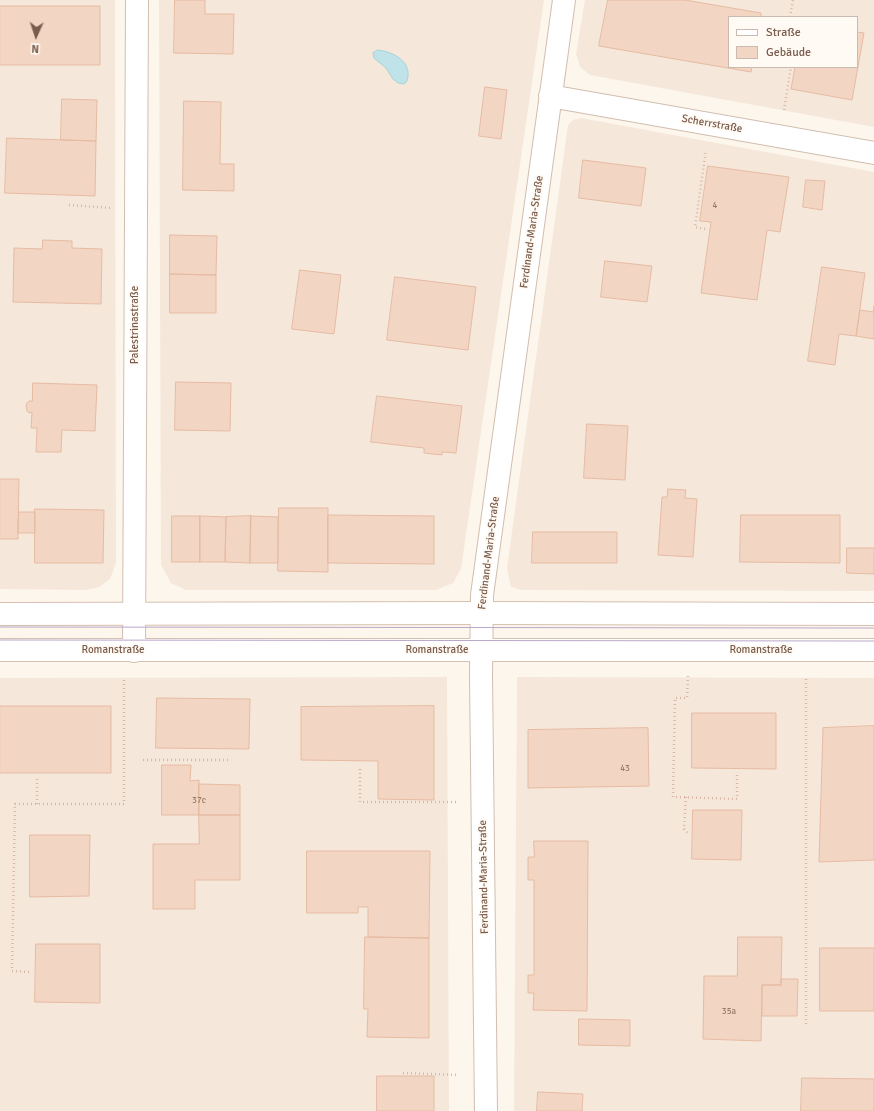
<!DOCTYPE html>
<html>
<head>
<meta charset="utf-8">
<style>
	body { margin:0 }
	#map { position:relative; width:874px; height:1111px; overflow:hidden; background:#fdf6ec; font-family:Signika,sans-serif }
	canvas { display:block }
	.legend { position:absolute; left:728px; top:16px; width:130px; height:52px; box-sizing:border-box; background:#fffaf3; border:1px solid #cabbb1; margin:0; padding:5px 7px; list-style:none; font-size:12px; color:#7a5c4d }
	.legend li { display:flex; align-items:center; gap:8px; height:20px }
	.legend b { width:20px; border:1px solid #cabbb1 }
	.north { position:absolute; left:16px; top:16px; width:40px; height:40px; -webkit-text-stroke:3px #fffaf3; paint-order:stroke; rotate:183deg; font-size:11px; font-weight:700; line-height:16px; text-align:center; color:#7a5c4d }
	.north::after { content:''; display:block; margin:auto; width:14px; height:18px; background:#7a5c4d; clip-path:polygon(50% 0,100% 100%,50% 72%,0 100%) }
</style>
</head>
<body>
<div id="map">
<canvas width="874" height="1111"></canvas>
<ul class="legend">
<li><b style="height:5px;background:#fff"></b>Straße</li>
<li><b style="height:11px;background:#f3d5c3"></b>Gebäude</li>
</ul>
<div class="north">N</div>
</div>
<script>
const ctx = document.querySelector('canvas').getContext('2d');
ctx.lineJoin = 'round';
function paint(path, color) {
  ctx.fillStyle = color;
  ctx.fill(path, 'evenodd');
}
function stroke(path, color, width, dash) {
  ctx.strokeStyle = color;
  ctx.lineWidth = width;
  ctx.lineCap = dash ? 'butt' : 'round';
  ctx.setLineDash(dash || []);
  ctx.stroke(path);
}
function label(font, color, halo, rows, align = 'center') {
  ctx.font = font + ' Signika,sans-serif';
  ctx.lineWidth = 3.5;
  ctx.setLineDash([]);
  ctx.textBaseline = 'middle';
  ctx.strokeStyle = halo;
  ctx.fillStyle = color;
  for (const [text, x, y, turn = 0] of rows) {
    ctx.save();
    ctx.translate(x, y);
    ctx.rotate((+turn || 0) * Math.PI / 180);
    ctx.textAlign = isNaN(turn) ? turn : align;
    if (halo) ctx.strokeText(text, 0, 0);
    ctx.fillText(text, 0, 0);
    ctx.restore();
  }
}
const residential = new Path2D(`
	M 0,0 L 115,0 L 116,563 L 110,579 L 99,587 L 86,590 L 0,589 Z
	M 159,0 L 544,0 L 461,569 L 453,583 L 436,590 L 186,590 L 171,583 L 161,565 Z
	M 585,0 L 874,0 L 874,127 L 590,75 L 580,67 L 576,54 ZM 729,17 L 857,17 L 857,67 L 729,67 Z
	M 581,118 L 874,172 L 874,591 L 521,590 L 511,587 L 507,568 L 568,125 L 573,120 Z
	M 447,677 L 449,1111 L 0,1111 L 0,678 Z
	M 517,677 L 874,678 L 874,1111 L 514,1111 Z`);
const water = new Path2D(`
	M 378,50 C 394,52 413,62 407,81 L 404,84 L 398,83 L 393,79 L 386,68 L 374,58 L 373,53 Z`);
const building = new Path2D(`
	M 175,0 L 205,0 L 205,14 L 234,14 L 233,54 L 174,53 Z
	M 608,0 L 685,0 L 761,13 L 761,17 L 729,17 L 729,67 L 752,67 L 751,72 L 599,46 Z
	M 0,6 L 100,6 L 100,65 L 0,65 Z
	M 857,32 L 864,33 L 852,100 L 791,89 L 795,67 L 857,67 Z
	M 485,87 L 507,90 L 501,139 L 479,136 Z
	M 62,99 L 97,100 L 96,141 L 61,140 Z
	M 184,101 L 221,102 L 220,164 L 234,164 L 234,191 L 183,190 Z
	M 7,138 L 96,141 L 95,196 L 5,193 Z
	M 583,160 L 646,168 L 641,206 L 579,198 Z
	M 708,166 L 789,177 L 780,232 L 767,230 L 757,300 L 701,293 L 711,222 L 700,221 Z
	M 806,180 L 825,181 L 822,210 L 803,207 Z
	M 170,235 L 217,236 L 216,275 L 170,274 Z
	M 43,240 L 72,241 L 72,248 L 102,249 L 101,304 L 13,302 L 14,248 L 42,249 Z
	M 605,261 L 652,266 L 647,302 L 601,297 Z
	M 822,267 L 865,273 L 856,336 L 839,334 L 835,365 L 808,361 Z
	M 300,270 L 341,275 L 334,334 L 292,329 Z
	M 170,274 L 216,275 L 216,313 L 170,313 Z
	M 395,277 L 476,287 L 468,350 L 387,340 Z
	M 874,306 L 874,339 L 856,336 L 860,310 L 873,312 Z
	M 176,382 L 231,383 L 230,431 L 175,430 Z
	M 33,383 L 97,385 L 95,431 L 62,430 L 61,452 L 36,452 L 37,428 L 31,428 L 32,412 L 29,413 L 27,411 L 26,406 L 27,403 L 29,401 L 32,401 Z
	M 377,396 L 462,406 L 456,453 L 442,452 L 442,455 L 424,453 L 424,448 L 371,442 Z
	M 587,424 L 628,426 L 625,480 L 584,478 Z
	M 0,479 L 19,479 L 18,539 L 0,539 Z
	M 668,489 L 686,490 L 685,498 L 697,499 L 693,557 L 658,555 L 662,497 L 667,497 Z
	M 279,508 L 328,508 L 328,572 L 278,571 Z
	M 35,509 L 104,510 L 103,563 L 35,563 Z
	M 19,512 L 35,512 L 35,533 L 18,533 Z
	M 328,515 L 434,516 L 434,564 L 328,563 Z
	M 741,515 L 840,515 L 840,563 L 740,562 Z
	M 172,516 L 200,516 L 200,562 L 172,562 Z
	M 200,516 L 226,517 L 225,562 L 200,562 Z
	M 251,516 L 278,517 L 278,563 L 250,563 Z
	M 251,516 L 250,563 L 225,562 L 226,517 Z
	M 533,532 L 617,532 L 617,563 L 532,563 Z
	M 847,548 L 874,548 L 874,574 L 847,573 Z
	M 157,698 L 250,699 L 249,749 L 156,748 Z
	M 0,706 L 111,706 L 111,773 L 0,773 Z
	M 434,706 L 434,800 L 378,799 L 378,761 L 301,760 L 301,707 Z
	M 692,713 L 776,713 L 776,769 L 692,768 Z
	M 874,726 L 874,860 L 819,862 L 823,728 Z
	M 648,728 L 649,786 L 528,788 L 528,730 Z
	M 162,765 L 191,765 L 190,781 L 199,780 L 199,815 L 162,815 Z
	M 199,784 L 240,785 L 240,815 L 199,815 Z
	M 693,810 L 742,810 L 741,860 L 692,859 Z
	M 199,815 L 240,815 L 240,880 L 195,880 L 195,909 L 153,909 L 153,844 L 199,844 Z
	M 30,835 L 90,835 L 89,896 L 30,897 Z
	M 534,841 L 588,841 L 587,1011 L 533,1010 L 534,993 L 528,993 L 528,975 L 534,975 L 534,880 L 528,880 L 528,857 L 534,857 Z
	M 307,851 L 430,851 L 429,938 L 368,937 L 368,907 L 358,907 L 358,913 L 307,913 Z
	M 365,937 L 429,938 L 429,1038 L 367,1037 L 368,1009 L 364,1009 Z
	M 738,937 L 782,937 L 781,985 L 762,985 L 761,1041 L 703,1039 L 704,976 L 737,976 Z
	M 36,944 L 100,944 L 100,1003 L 35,1002 Z
	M 820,948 L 874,948 L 874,1011 L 820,1011 Z
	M 781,979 L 798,979 L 797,1016 L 762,1016 L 762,985 L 781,985 Z
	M 579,1019 L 630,1020 L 630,1046 L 579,1045 Z
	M 377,1076 L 434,1076 L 434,1111 L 377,1111 Z
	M 802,1078 L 874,1079 L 874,1111 L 801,1111 Z
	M 538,1092 L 583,1094 L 582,1111 L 537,1111 Z`);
const path = new Path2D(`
	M 790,17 L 793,0
	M 784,110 L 791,67
	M 69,205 L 111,208
	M 705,229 L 695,227 L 706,150
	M 688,676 L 687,698 L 675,698 L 673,797 L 737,799 L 737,773
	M 143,760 L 228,760
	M 360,769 L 360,802 L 456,802
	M 686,797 L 684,829 L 689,834
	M 37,804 L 37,776
	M 29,972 L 12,971 L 15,804 L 124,804 L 124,677
	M 806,1024 L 806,676
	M 403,1073 L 459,1075`);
const street = new Path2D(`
	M 550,96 L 874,153
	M 134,651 L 137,0
	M 486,1111 L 481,675 L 482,595 L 564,0`);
const secondary = new Path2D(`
	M 0,614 L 482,613 L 874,614
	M 0,650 L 874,650`);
const tram = new Path2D(`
	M 0,627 L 874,628
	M 0,640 L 874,641`);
const numberNames = [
	["4",715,206],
	["43",625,769],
	["37c",199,801],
	["35a",729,1012]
];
const streetNames = [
	["Scherrstraße",712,124,10],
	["Ferdinand-Maria-Straße",532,232,-82],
	["Palestrinastraße",135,325,-90],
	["Ferdinand-Maria-Straße",489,553,-83],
	["Romanstraße",113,650],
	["Romanstraße",437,650],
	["Romanstraße",761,650],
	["Ferdinand-Maria-Straße",484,877,-91]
];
paint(residential, '#f5e8da');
paint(water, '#bfe3e8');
stroke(water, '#a5d3da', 1);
paint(building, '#f3d5c3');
stroke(building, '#e6bba3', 1);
stroke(street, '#d1beb0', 24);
stroke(secondary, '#d6c0b0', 24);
stroke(path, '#d9b8a5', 2.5, [1, 3]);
stroke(street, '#fff', 22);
stroke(secondary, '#fff', 22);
stroke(tram, '#b9a8c9', 1);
label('9px', '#987a6a', null, numberNames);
label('11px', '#7a5c4d', '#fffaf3', streetNames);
</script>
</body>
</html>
